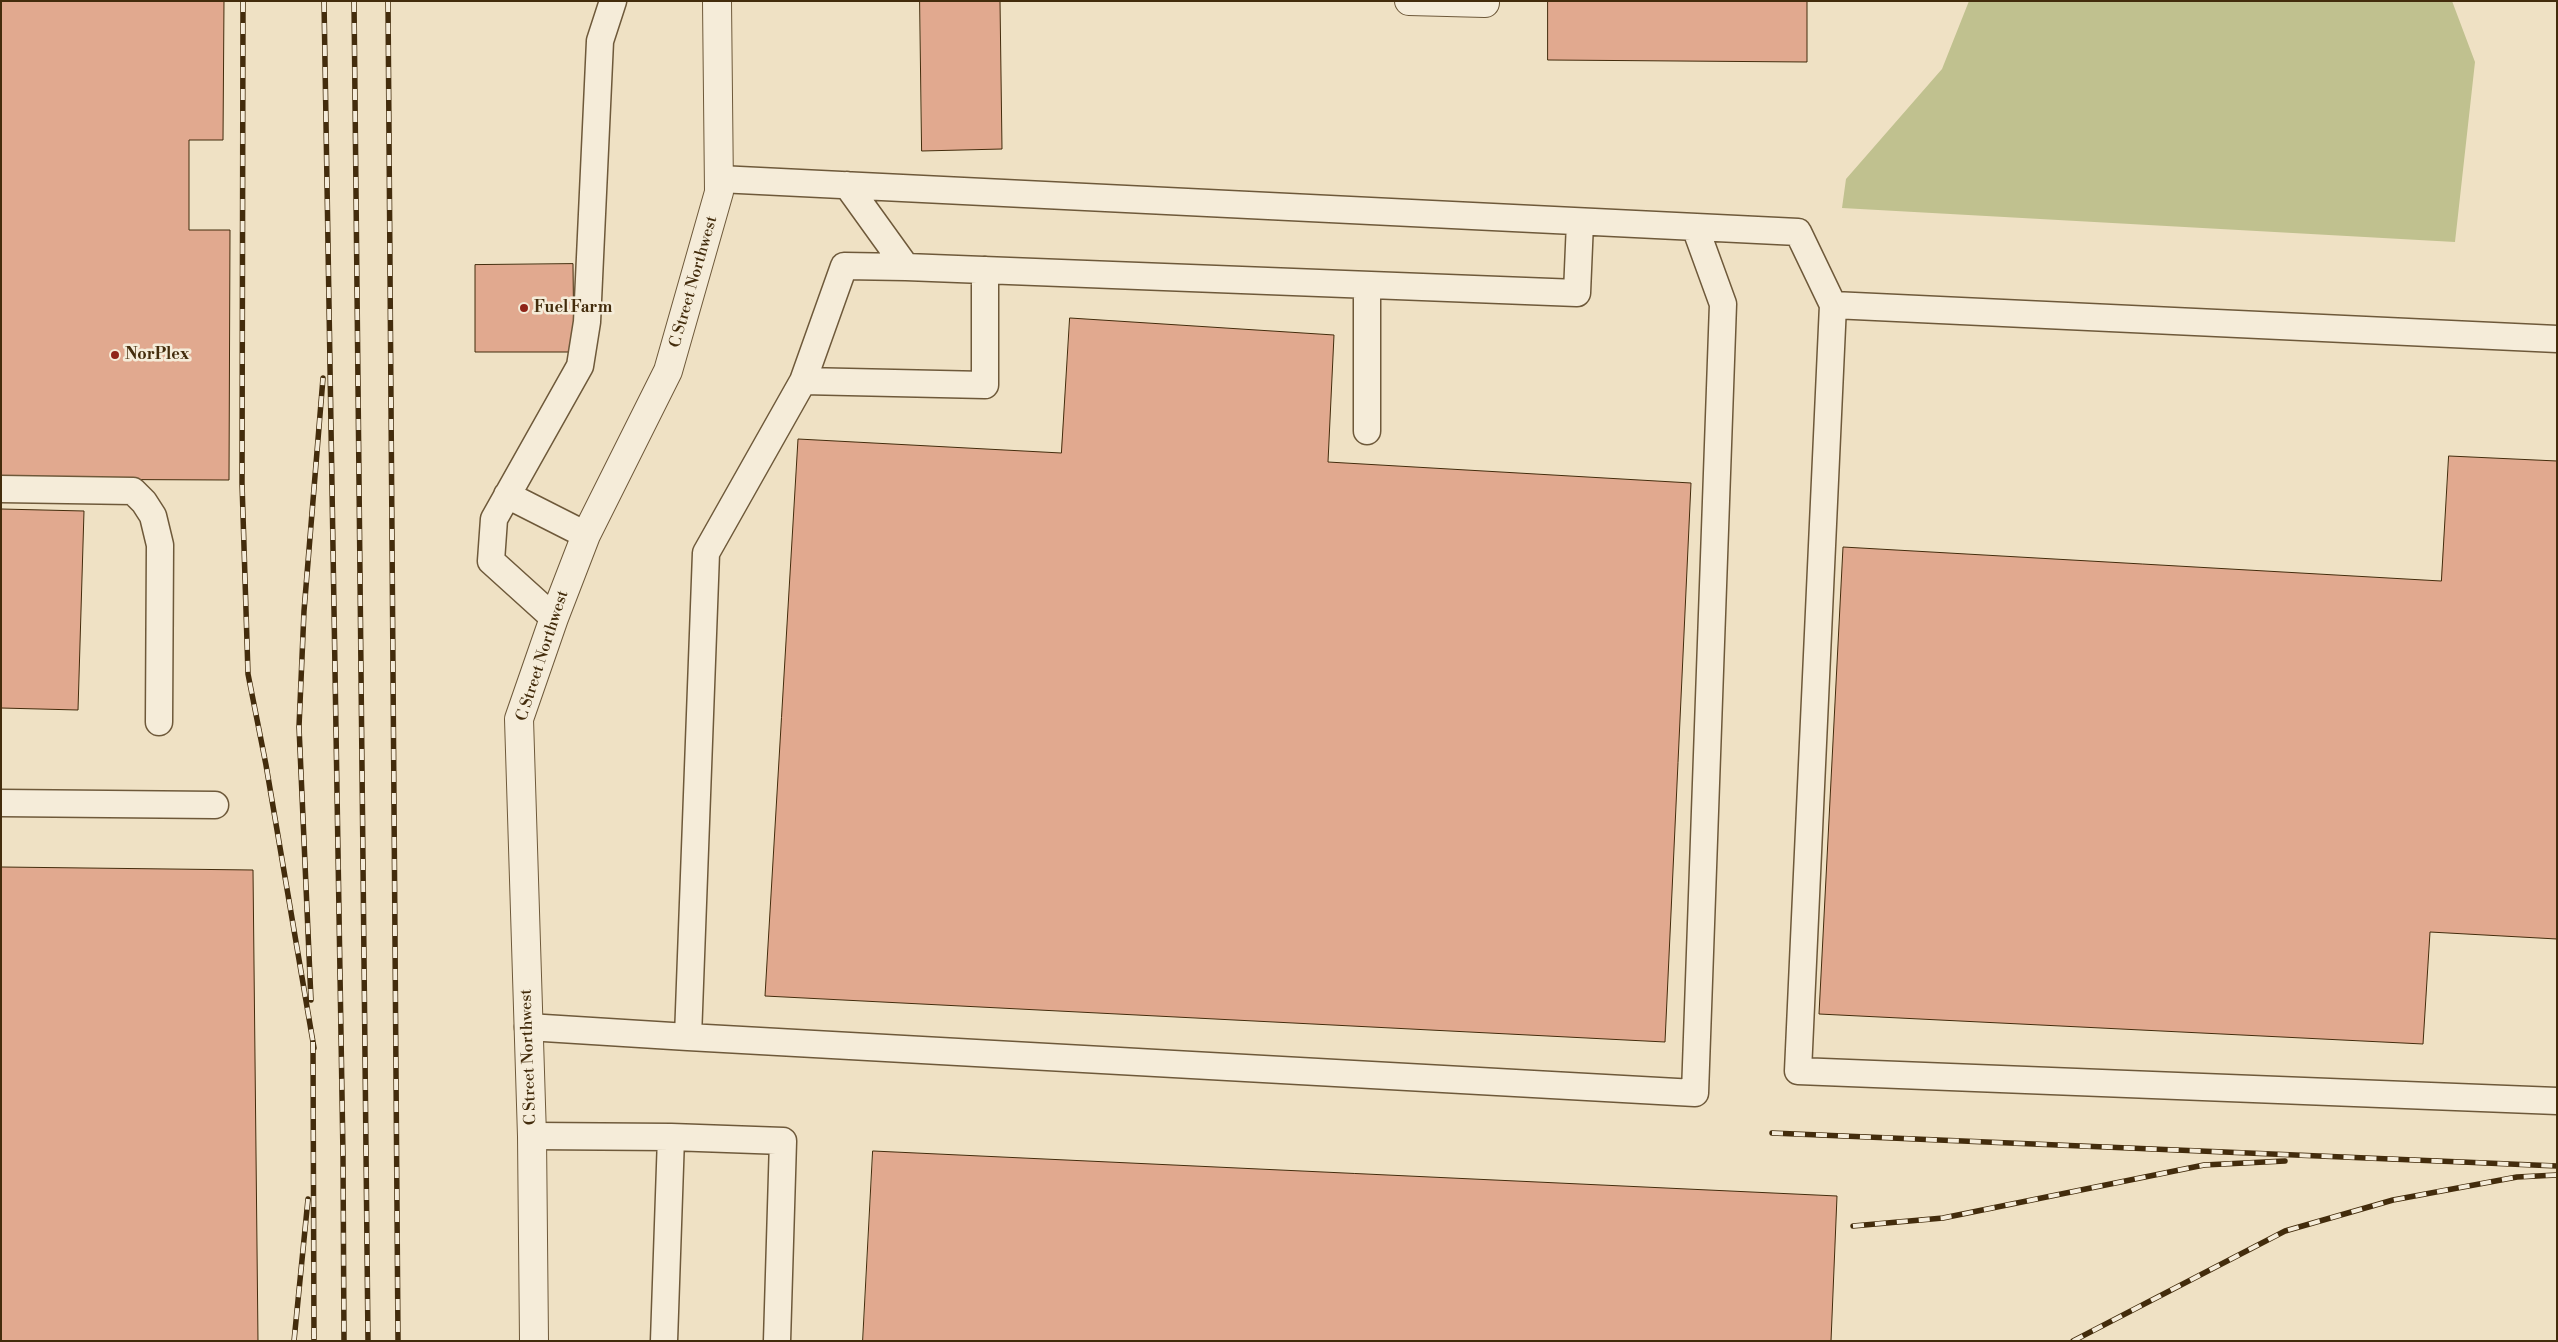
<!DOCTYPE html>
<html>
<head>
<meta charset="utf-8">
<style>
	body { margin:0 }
	#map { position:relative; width:2558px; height:1342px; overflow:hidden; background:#efe1c4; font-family:"Libre Bodoni",serif }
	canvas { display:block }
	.frame { position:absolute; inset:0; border:2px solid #432c0c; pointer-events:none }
</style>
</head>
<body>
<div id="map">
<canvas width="2558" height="1342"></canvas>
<div class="frame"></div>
</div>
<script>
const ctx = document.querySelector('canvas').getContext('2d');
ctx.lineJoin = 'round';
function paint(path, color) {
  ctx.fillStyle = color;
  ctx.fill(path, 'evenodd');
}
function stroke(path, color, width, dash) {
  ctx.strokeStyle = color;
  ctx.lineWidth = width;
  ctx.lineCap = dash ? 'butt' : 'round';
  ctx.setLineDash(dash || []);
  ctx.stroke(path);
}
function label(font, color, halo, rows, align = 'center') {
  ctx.font = font + ' "Libre Bodoni",serif';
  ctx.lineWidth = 5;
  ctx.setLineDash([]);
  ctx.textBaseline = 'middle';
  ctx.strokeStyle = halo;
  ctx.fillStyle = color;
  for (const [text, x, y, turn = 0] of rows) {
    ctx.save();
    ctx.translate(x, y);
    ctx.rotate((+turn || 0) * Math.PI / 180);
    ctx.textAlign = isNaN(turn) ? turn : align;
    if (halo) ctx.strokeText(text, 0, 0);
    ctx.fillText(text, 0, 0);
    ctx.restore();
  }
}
const green = new Path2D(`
	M 1969,1 L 2452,1 L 2475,62 L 2455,242 L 1842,208 L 1846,179 L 1942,69 Z`);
const building = new Path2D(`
	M 1,1 L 224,1 L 223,140 L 189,140 L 189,230 L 230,230 L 229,480 L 1,479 Z
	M 920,1 L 1000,1 L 1002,149 L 922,151 Z
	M 1548,1 L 1807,1 L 1807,62 L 1548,60 Z
	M 573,264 L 574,352 L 475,352 L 475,265 Z
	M 1070,318 L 1334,335 L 1328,462 L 1691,483 L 1665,1042 L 765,996 L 798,439 L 1061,453 Z
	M 2449,456 L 2557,461 L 2557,939 L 2430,932 L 2423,1044 L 1819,1014 L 1843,547 L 2441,581 Z
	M 1,509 L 84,511 L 78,710 L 1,708 Z
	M 1,867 L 253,870 L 258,1341 L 1,1341 Z
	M 873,1151 L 1837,1196 L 1831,1341 L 863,1341 Z`);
const service = new Path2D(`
	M 719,179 L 1798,232 L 1833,305
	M 847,185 L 906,267 L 1577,293 L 1580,222
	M 906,267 L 844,266 L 803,381 L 985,385 L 985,270
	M 1367,285 L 1367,431
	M 2557,339 L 1833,305 L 1798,1071 L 2557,1101
	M 1,489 L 133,491 L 144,502 L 153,516 L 160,545 L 159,722
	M 507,495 L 586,535
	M 554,618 L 491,561 L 494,519 L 580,366 L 587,322 L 600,41 L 613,1
	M 1,803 L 215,805
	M 528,1027 L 688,1037 L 706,553 L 803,381
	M 688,1037 L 1695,1093 L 1723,304 L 1695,227
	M 532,1136 L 671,1137 L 783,1141 L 777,1341
	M 664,1341 L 671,1137`);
const minor = new Path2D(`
	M 1409,1 L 1485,3`);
const tertiary = new Path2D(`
	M 534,1341 L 532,1136 L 519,719 L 554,618 L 586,535 L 668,371 L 719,192 L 717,1`);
const rail = new Path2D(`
	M 243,1 L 242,483 L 248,674 L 266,765 L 314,1048
	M 324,1 L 343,1156 L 344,1341
	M 354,1 L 368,1341
	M 388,1 L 398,1341
	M 311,1000 L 299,727 L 304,611 L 323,378
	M 313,1042 L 314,1341
	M 1772,1133 L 2557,1166
	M 1853,1226 L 1943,1218 L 2204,1165 L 2285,1161
	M 294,1341 L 308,1199
	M 2073,1341 L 2285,1231 L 2393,1200 L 2517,1177 L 2557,1175`);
const markers = [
	[524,308,5,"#8f2418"],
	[115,355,5,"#8f2418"]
];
const streetNames = [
	["C Street Northwest",694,282,-74],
	["C Street Northwest",543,656,-72],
	["C Street Northwest",529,1057,-92]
];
const poiNames = [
	["Fuel Farm",534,308],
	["NorPlex",125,355]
];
paint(green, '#c0c18f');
paint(building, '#e1a98f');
stroke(building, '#432c0c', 1);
stroke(service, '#6e593a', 29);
stroke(minor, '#6e593a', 30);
stroke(tertiary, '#6e593a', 30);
stroke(service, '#f5ecd9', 26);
stroke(minor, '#f5ecd9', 28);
stroke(tertiary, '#f5ecd9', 28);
stroke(rail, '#432c0c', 5.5);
stroke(rail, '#f5ecd9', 4, [11]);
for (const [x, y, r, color] of markers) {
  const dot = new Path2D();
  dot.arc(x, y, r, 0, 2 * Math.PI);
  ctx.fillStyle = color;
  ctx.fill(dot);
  stroke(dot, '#f5ecd9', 2);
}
label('16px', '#432c0c', '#f5ecd9', streetNames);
label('bold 16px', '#432c0c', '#f5ecd9', poiNames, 'left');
</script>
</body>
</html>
